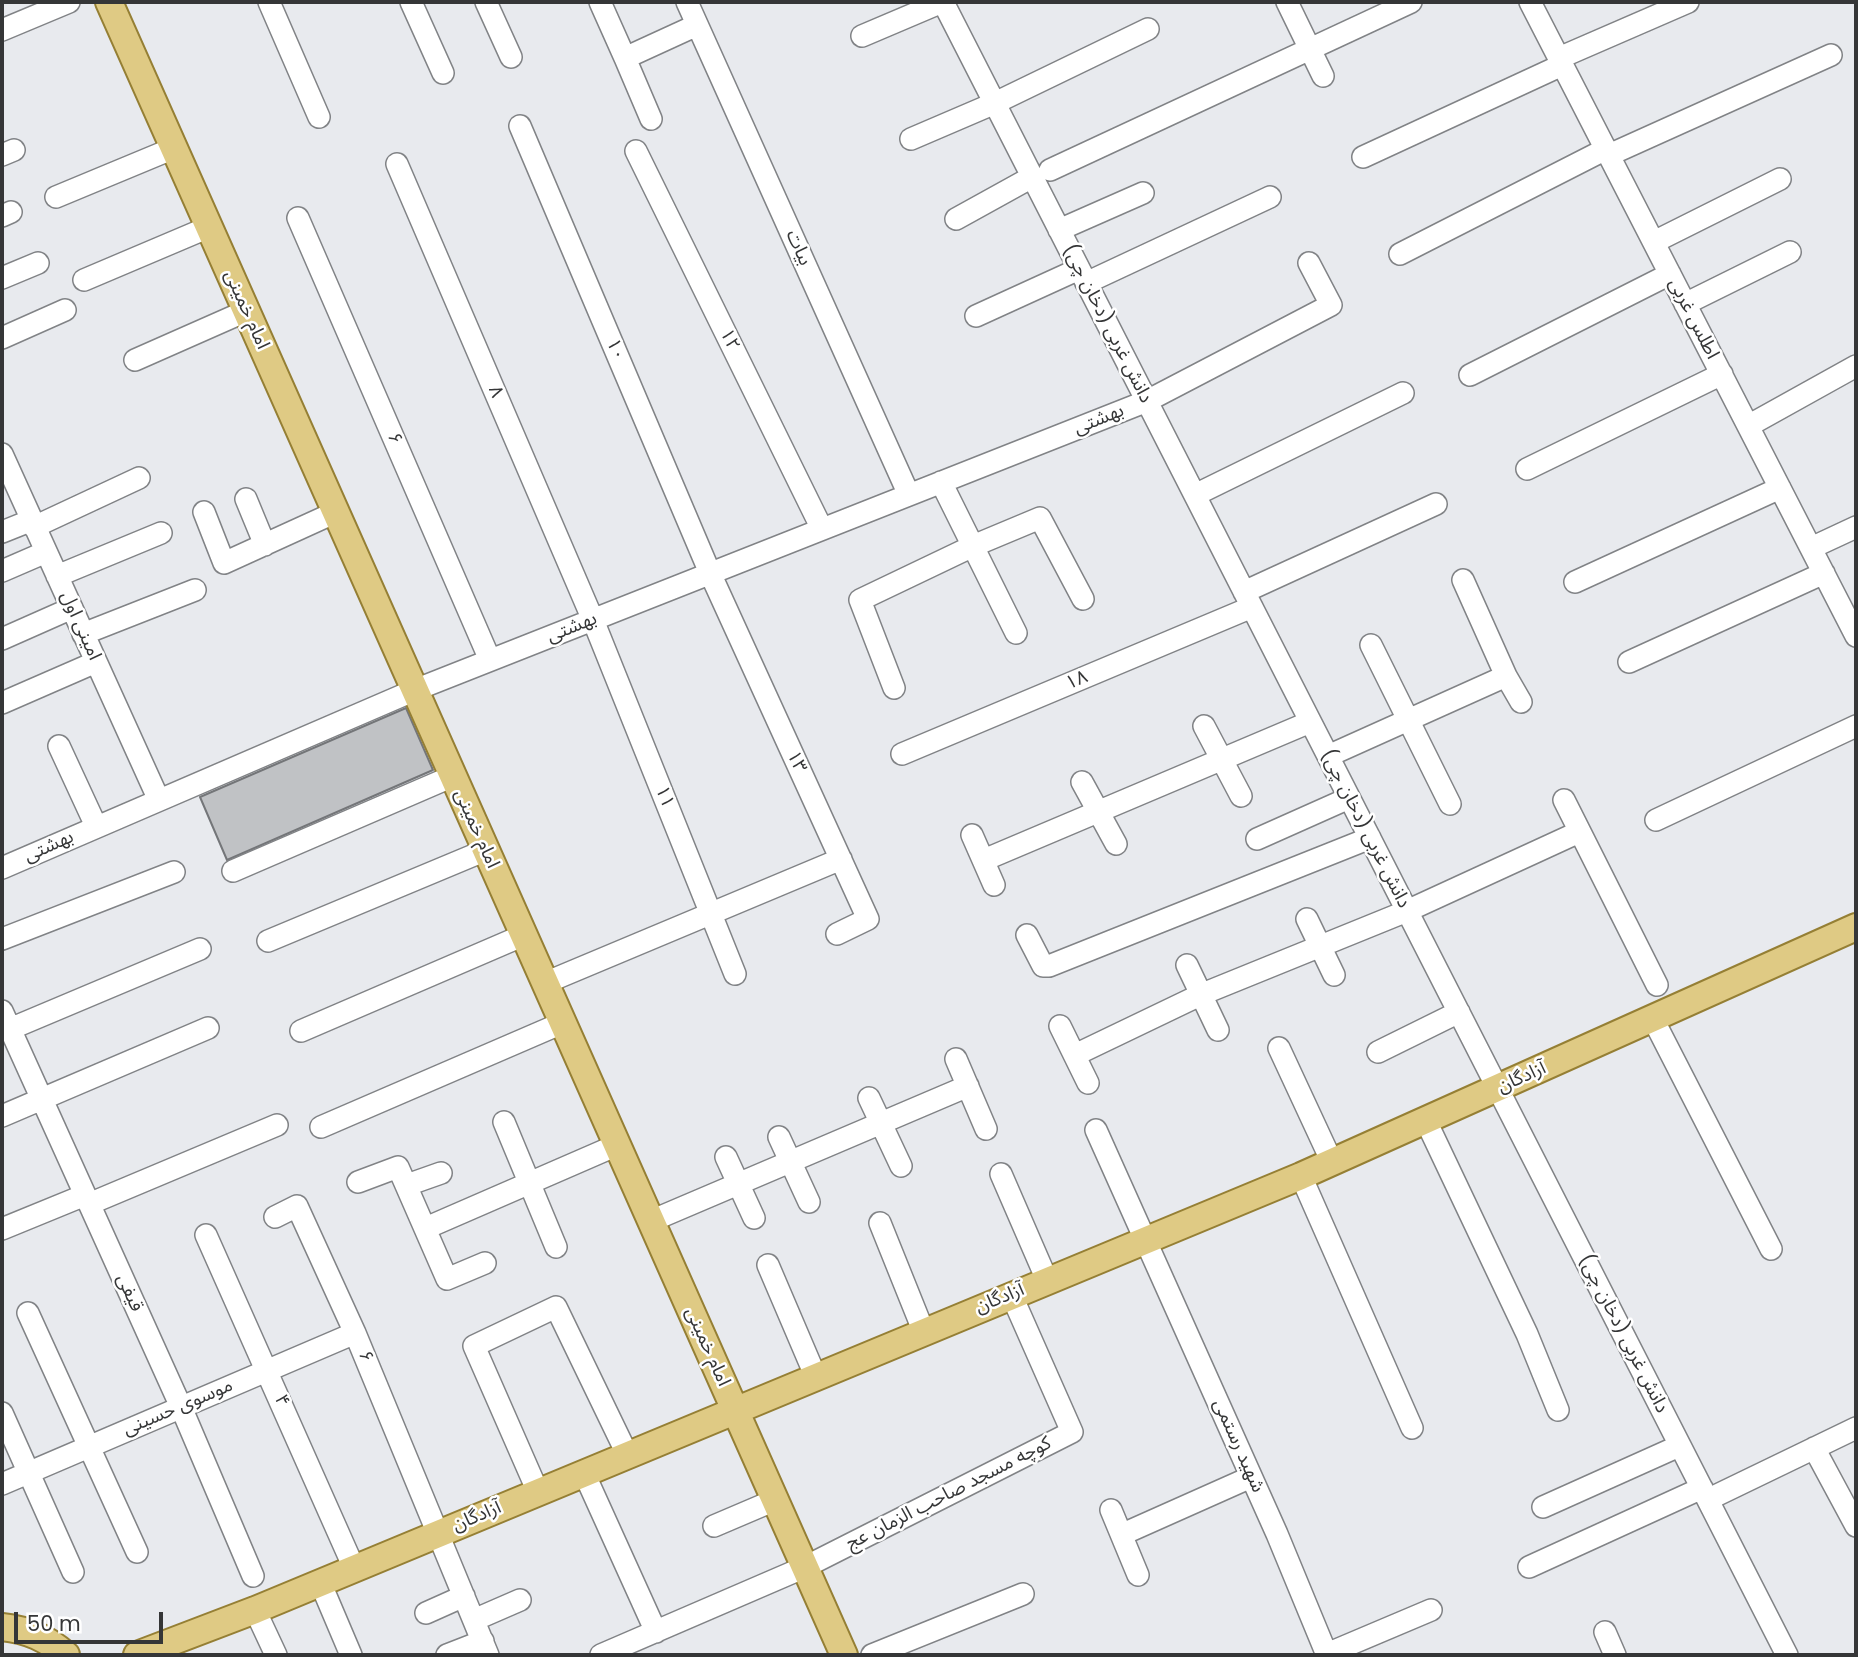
<!DOCTYPE html>
<html>
<head>
<meta charset="utf-8">
<style>
	body { margin:0 }
	#map { position:relative; width:1858px; height:1657px; overflow:hidden; background:#e8eaee; font-family:Poppins,sans-serif }
	canvas { display:block }
	.frame { position:absolute; inset:0; border:4px solid #353637; pointer-events:none }
	.scale { position:absolute; left:14px; top:1612px; width:149px; height:32px; box-sizing:border-box; border:4px solid #353637; border-top:0; padding-left:9px; font-size:21px; line-height:24px; white-space:nowrap; color:#353637; -webkit-text-stroke:5px #fff; paint-order:stroke }
</style>
</head>
<body>
<div id="map">
<canvas width="1858" height="1657"></canvas>
<div class="frame"></div>
<div class="scale">50 m</div>
</div>
<script>
const ctx = document.querySelector('canvas').getContext('2d');
ctx.lineJoin = 'round';
function paint(path, color) {
  ctx.fillStyle = color;
  ctx.fill(path, 'evenodd');
}
function stroke(path, color, width, dash) {
  ctx.strokeStyle = color;
  ctx.lineWidth = width;
  ctx.lineCap = dash ? 'butt' : 'round';
  ctx.setLineDash(dash || []);
  ctx.stroke(path);
}
function label(font, color, halo, rows, align = 'center') {
  ctx.font = font + ' Poppins,"Noto Sans Arabic",sans-serif';
  ctx.lineWidth = 5;
  ctx.setLineDash([]);
  ctx.textBaseline = 'middle';
  ctx.strokeStyle = halo;
  ctx.fillStyle = color;
  for (const [text, x, y, turn = 0] of rows) {
    ctx.save();
    ctx.translate(x, y);
    ctx.rotate((+turn || 0) * Math.PI / 180);
    ctx.textAlign = isNaN(turn) ? turn : align;
    if (halo) ctx.strokeText(text, 0, 0);
    ctx.fillText(text, 0, 0);
    ctx.restore();
  }
}
const building = new Path2D(`
	M 406,708 L 433,770 L 227,860 L 200,797 Z`);
const minor = new Path2D(`
	M 269,2 L 319,117
	M 411,2 L 443,73
	M 486,2 L 511,57
	M 600,2 L 625,58
	M 687,2 L 909,495
	M 943,2 L 1787,1655
	M 1287,2 L 1323,76
	M 1530,2 L 1856,636
	M 2,30 L 69,2
	M 862,36 L 942,2
	M 1559,58 L 1688,2
	M 651,119 L 625,58 L 697,25
	M 520,126 L 710,573 L 868,919 L 837,934
	M 911,139 L 995,103 L 1148,29
	M 636,151 L 822,529
	M 2,155 L 14,150
	M 1609,155 L 1831,55
	M 1363,157 L 1562,65
	M 397,164 L 593,620 L 735,974
	M 1050,170 L 1411,2
	M 56,197 L 174,148
	M 2,216 L 11,212
	M 298,218 L 490,660
	M 956,219 L 1032,177
	M 1059,230 L 1143,193
	M 1654,242 L 1780,179
	M 1400,254 L 1606,149
	M 2,278 L 38,263
	M 84,280 L 209,227
	M 1086,283 L 1270,197
	M 1685,304 L 1790,252
	M 976,316 L 1079,269
	M 2,338 L 65,310
	M 135,360 L 246,311
	M 1470,375 L 1670,274
	M 1748,426 L 1856,366
	M 2,454 L 158,798
	M 1527,469 L 1722,374
	M 941,482 L 1016,633
	M 1195,495 L 1403,393
	M 246,499 L 265,545
	M 204,512 L 224,563 L 336,512
	M 34,527 L 139,478
	M 2,532 L 32,520
	M 1811,548 L 1856,527
	M 2,571 L 46,552
	M 57,576 L 161,533
	M 1463,580 L 1506,676
	M 1575,582 L 1780,488
	M 1244,592 L 1436,504
	M 83,634 L 195,590
	M 2,639 L 72,608
	M 1371,645 L 1450,804
	M 1629,662 L 1824,573
	M 894,688 L 860,600 L 973,546 L 1040,518 L 1083,599
	M 2,703 L 96,662
	M 1204,726 L 1241,796
	M 59,746 L 96,826
	M 902,754 L 1252,607
	M 1328,756 L 1506,676 L 1521,702
	M 1082,782 L 1116,844
	M 1564,800 L 1657,985
	M 1656,820 L 1856,726
	M 972,835 L 994,885
	M 1257,839 L 1349,798
	M 984,860 L 1310,722
	M 2,868 L 415,690 L 1147,401 L 1331,305 L 1309,263
	M 233,871 L 453,776
	M 1307,919 L 1334,975
	M 1027,935 L 1043,966 L 1049,966 L 1370,838
	M 2,939 L 174,872
	M 268,941 L 486,850
	M 1187,965 L 1218,1030
	M 545,983 L 841,859
	M 2,1011 L 181,1407 L 253,1576
	M 1653,1019 L 1771,1249
	M 1060,1026 L 1088,1083
	M 10,1029 L 200,949
	M 301,1031 L 524,935
	M 1279,1048 L 1331,1160
	M 1378,1052 L 1459,1012
	M 1075,1055 L 1200,995 L 1407,911 L 1579,832
	M 956,1059 L 986,1129
	M 869,1098 L 901,1166
	M 2,1116 L 208,1028
	M 1426,1121 L 1527,1334 L 1558,1410
	M 504,1122 L 556,1247
	M 321,1127 L 562,1023
	M 1096,1130 L 1277,1534 L 1327,1655
	M 779,1137 L 809,1202
	M 726,1157 L 754,1218
	M 1001,1174 L 1047,1280
	M 1301,1176 L 1412,1428
	M 358,1182 L 398,1167 L 447,1279 L 485,1263
	M 407,1185 L 441,1173
	M 89,1204 L 277,1125
	M 275,1217 L 297,1206 L 355,1333 L 488,1655
	M 651,1221 L 968,1086
	M 880,1223 L 923,1330
	M 426,1228 L 617,1145
	M 2,1229 L 85,1195
	M 206,1235 L 354,1568
	M 768,1265 L 815,1375
	M 28,1313 L 137,1552
	M 2,1413 L 73,1572
	M 1814,1448 L 1856,1526
	M 584,1473 L 656,1632
	M 2,1484 L 355,1333
	M 538,1492 L 474,1346 L 556,1307 L 628,1456
	M 1709,1499 L 1856,1428
	M 1543,1507 L 1679,1446
	M 1111,1510 L 1138,1575
	M 714,1526 L 775,1500
	M 1123,1534 L 1251,1477
	M 1529,1567 L 1702,1488
	M 320,1582 L 351,1655
	M 255,1610 L 276,1655
	M 426,1613 L 464,1596
	M 474,1620 L 520,1600
	M 1605,1632 L 1615,1655
	M 1327,1654 L 1431,1610
	M 447,1655 L 483,1641
	M 601,1655 L 805,1567 L 1072,1432 L 1011,1294
	M 872,1655 L 1023,1594`);
const major = new Path2D(`
	M 109,2 L 844,1655
	M 2,1627 C 29,1630 46,1638 66,1655
	M 137,1655 L 255,1610 L 1301,1176 L 1856,927`);
const streetNames = [
	["بیات",798,248,66],
	["امام خمینی",246,310,66],
	["اطلس غربی",1693,319,63],
	["دانش غربی (دخان چی)",1107,324,63],
	["۱۲",729,340,64],
	["۱۰",615,350,67],
	["۸",495,392,67],
	["بهشتی",1099,420,-22],
	["۶",394,439,67],
	["امینی اول",80,626,66],
	["بهشتی",572,628,-22],
	["۱۸",1077,681,-23],
	["۱۳",796,762,65],
	["۱۱",664,797,68],
	["امام خمینی",476,829,66],
	["دانش غربی (دخان چی)",1365,829,63],
	["بهشتی",49,847,-24],
	["آزادگان",1522,1078,-24],
	["قیفی",129,1293,66],
	["آزادگان",1000,1299,-22],
	["دانش غربی (دخان چی)",1623,1334,63],
	["امام خمینی",707,1347,66],
	["۶",365,1357,67],
	["۴",281,1401,67],
	["موسوی حسینی",178,1408,-23],
	["شهید رستمی",1238,1446,66],
	["کوچه مسجد صاحب الزمان عج",949,1494,-27],
	["آزادگان",477,1517,-23]
];
paint(building, '#c0c2c5');
stroke(building, '#747679', 2);
stroke(minor, '#818386', 24);
stroke(major, '#957f34', 30);
stroke(minor, '#fff', 21);
stroke(major, '#dfca84', 26);
label('19px', '#353637', '#fff', streetNames);
</script>
</body>
</html>
